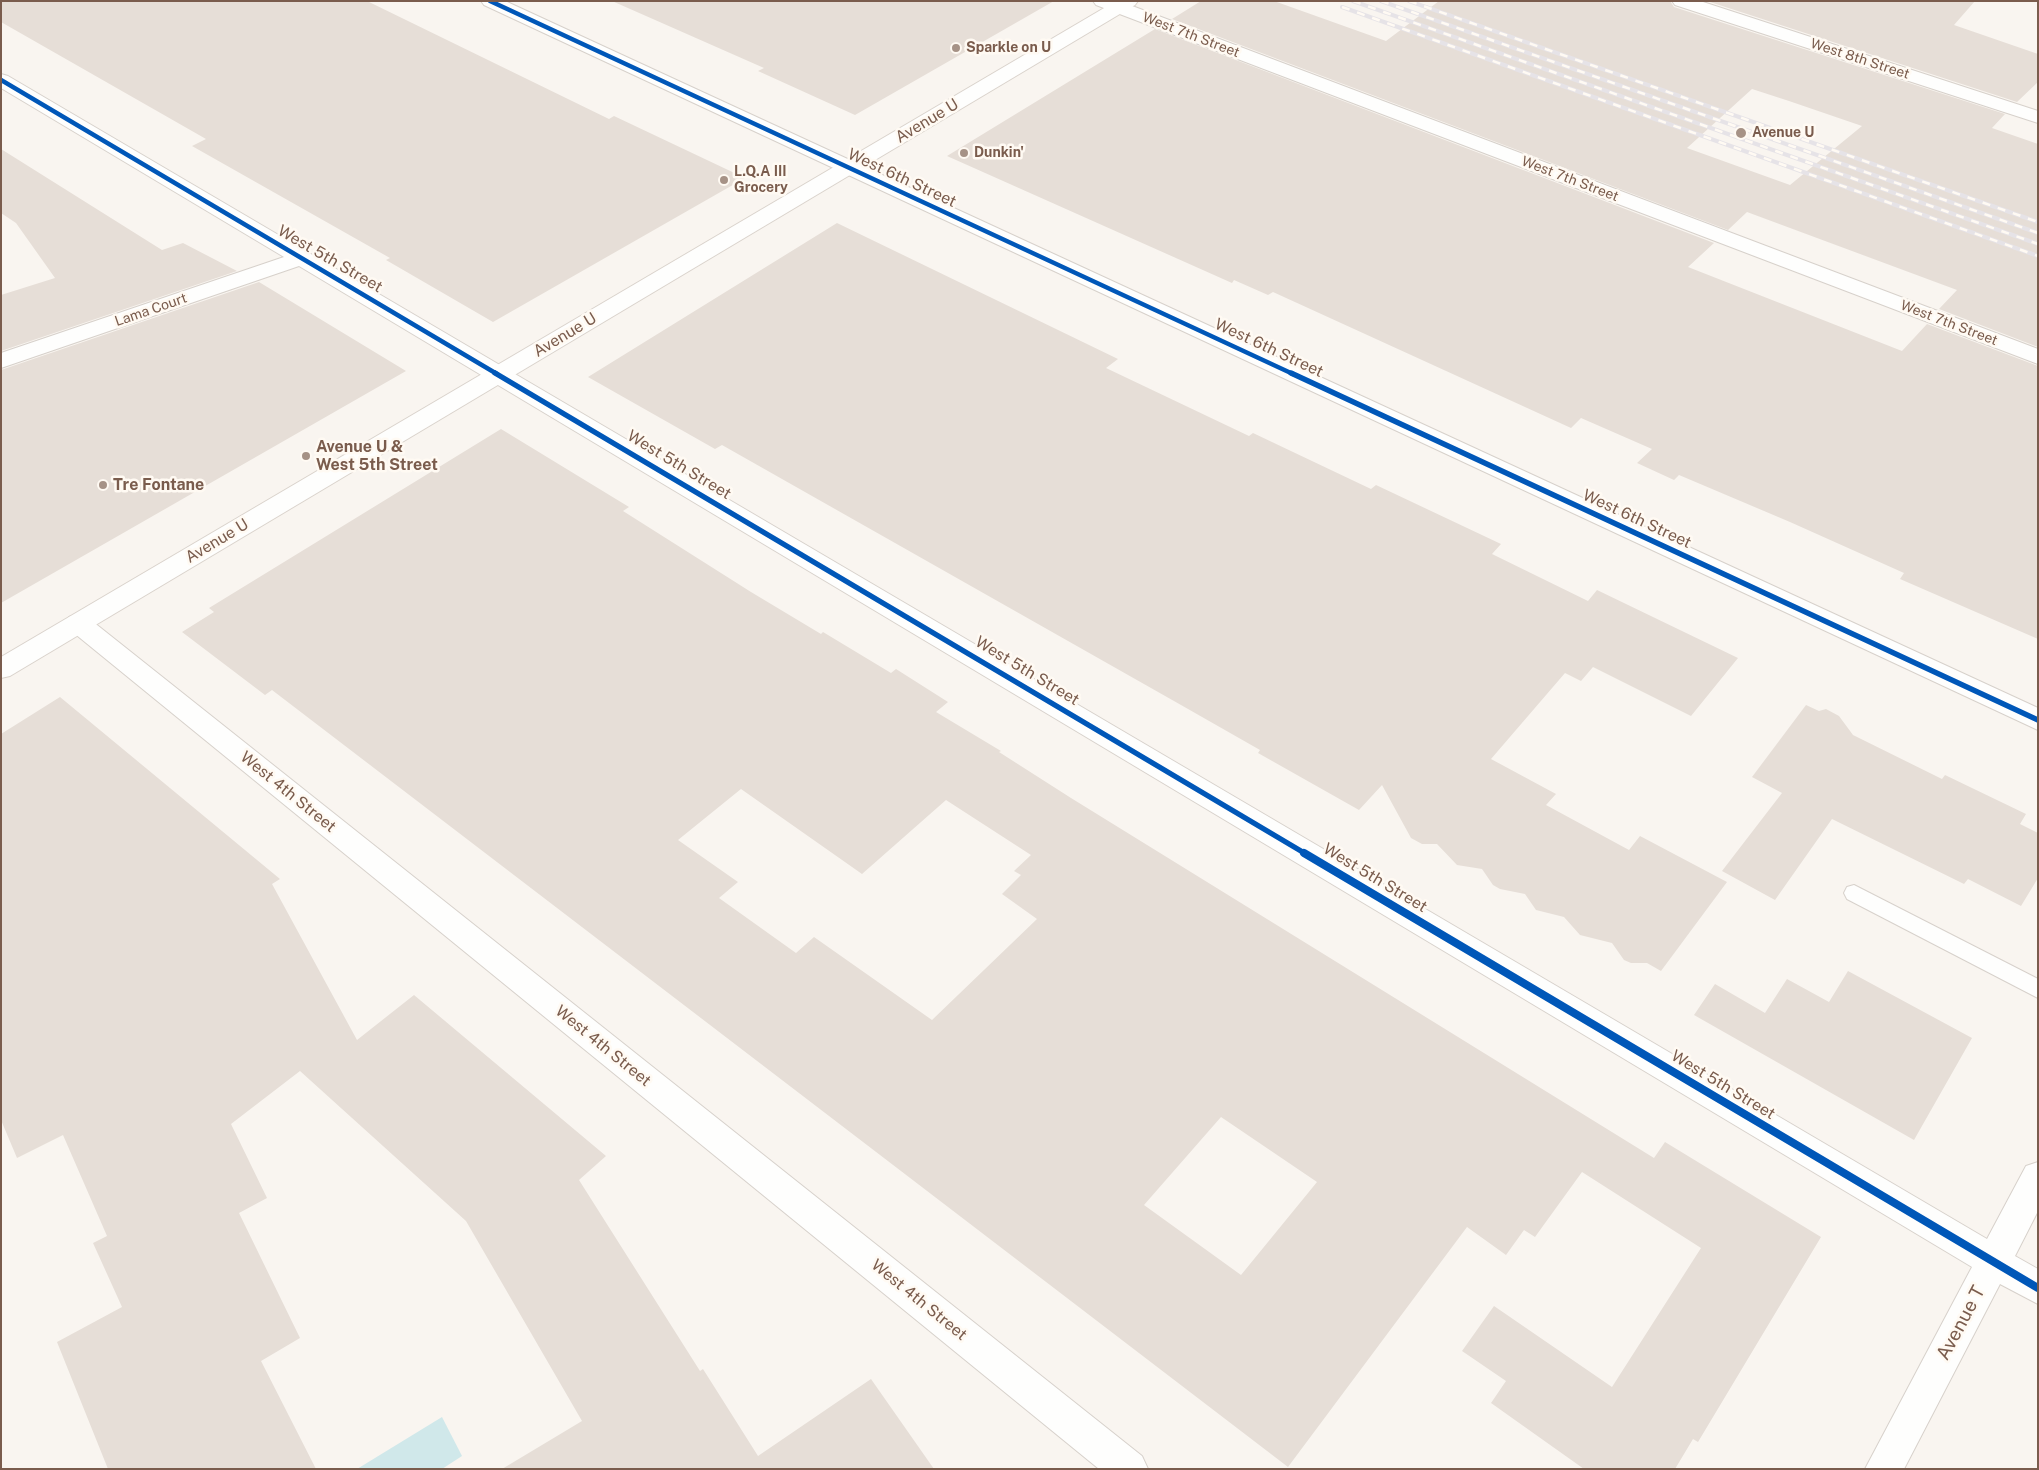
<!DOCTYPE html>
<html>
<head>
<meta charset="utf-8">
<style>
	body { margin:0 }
	#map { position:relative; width:2039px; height:1470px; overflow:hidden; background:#f9f5f0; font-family:"Public Sans",sans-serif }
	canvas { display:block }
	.frame { position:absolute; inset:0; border:2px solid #7a5c4d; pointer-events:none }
</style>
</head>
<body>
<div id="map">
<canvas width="2039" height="1470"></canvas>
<div class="frame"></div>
</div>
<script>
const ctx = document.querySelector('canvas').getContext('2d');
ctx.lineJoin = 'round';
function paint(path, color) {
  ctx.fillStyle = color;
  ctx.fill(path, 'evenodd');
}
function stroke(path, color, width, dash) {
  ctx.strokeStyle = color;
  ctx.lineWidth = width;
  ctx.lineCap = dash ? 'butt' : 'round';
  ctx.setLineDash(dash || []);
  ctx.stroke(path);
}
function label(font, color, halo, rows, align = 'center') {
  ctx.font = font + ' "Public Sans",sans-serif';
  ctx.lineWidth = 5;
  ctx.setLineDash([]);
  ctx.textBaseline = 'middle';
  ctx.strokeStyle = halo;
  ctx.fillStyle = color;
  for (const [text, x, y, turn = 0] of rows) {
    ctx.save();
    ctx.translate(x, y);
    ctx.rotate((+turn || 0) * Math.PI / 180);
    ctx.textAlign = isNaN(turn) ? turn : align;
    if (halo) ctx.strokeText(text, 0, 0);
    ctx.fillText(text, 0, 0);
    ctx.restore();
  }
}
const water = new Path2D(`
	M 442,1417 L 462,1456 L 442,1469 L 357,1469 Z`);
const building = new Path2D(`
	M 1,1 L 367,1 L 609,119 L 614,116 L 745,178 L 493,322 L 386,260 L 390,258 L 192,146 L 206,139 L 1,22 Z
	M 612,1 L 1054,1 L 855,115 L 758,71 L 764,68 Z
	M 1201,1 L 1274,1 L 1386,41 L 1439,1 L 1670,1 L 1674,7 L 2005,114 L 1992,128 L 2038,144 L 2038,347 L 1939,309 L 1957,290 L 1747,212 L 1728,230 L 1172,19 ZM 1752,89 L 1789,101 L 1862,126 L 1790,185 L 1687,148 Z
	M 1707,1 L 1975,1 L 1954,25 L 2038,54 L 2038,82 L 2017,102 Z
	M 1155,29 L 1714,243 L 1688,267 L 1902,351 L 1927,324 L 2038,366 L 2038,639 L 1900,579 L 1904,573 L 1790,522 L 1679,475 L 1674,480 L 1637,463 L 1652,449 L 1581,418 L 1571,428 L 1273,292 L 1268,295 L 1234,280 L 1232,283 L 947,156 Z
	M 1,149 L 162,250 L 183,243 L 237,271 L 1,351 L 1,295 L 55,278 L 16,223 L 1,213 Z
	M 837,223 L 1118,359 L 1106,368 L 1249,436 L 1253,433 L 1371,489 L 1376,485 L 1501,544 L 1492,554 L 1588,601 L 1597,590 L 1738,658 L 1691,716 L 1593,667 L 1581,681 L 1565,673 L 1491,759 L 1556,794 L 1546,805 L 1629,850 L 1640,836 L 1727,882 L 1661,971 L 1647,963 L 1631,963 L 1624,960 L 1612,943 L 1580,935 L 1564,917 L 1536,910 L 1525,894 L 1500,889 L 1493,885 L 1482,869 L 1457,865 L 1437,844 L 1422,844 L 1411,838 L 1382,785 L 1359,810 L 1258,753 L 1260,750 L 1181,705 L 722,445 L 715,449 L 588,377 Z
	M 259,282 L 406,371 L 1,603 L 1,370 Z
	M 501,429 L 629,507 L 623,511 L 751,592 L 821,634 L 823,632 L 891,673 L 896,669 L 948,702 L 936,712 L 1001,751 L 999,752 L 1071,798 L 1654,1158 L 1665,1142 L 1821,1237 L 1698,1442 L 1693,1439 L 1675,1469 L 1584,1469 L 1491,1403 L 1506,1381 L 1462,1351 L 1494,1306 L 1612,1387 L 1701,1248 L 1582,1172 L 1535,1237 L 1524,1230 L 1506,1255 L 1467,1227 L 1288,1467 L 272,690 L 265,695 L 182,632 L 214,612 L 209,608 ZM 741,789 L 862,874 L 946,800 L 1031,855 L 1014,871 L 1021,875 L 1002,894 L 1037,919 L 932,1020 L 814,937 L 796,953 L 719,898 L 738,882 L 678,840 ZM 1221,1117 L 1317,1182 L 1241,1275 L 1144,1205 Z
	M 60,697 L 280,879 L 272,884 L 357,1040 L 414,995 L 606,1156 L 579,1180 L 700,1371 L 703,1369 L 758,1456 L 871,1379 L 934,1469 L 502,1469 L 582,1421 L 466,1221 L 300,1071 L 231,1124 L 267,1198 L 239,1213 L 300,1338 L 261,1361 L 316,1469 L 108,1469 L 57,1342 L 122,1307 L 93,1243 L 107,1236 L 63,1135 L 17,1158 L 1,1120 L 1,734 Z
	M 1806,705 L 1819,711 L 1826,709 L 1839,716 L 1853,735 L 1942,779 L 1945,775 L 2026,814 L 2020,824 L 2038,833 L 2038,878 L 2021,906 L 1968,879 L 1964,884 L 1832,819 L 1775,900 L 1722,871 L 1782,793 L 1752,777 Z
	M 1848,971 L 1972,1038 L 1914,1140 L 1694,1015 L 1715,984 L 1765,1013 L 1787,979 L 1829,1002 Z`);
const lane = new Path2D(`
	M 1854,885 L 2038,979 L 2038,998 L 1847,899 L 1844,893 L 1847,887 Z`);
const street = new Path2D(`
	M 481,1 L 505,1 L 2038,708 L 2038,730 L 484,5 Z
	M 1093,1 L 1119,1 L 2038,349 L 2038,364 L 1096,5 Z
	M 1672,1 L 1700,1 L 2038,111 L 2038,123 L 1675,5 Z
	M 1,74 L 8,76 L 1987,1239 L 2026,1166 L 2038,1162 L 2038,1211 L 2015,1256 L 2038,1269 L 2038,1304 L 2000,1284 L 1904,1469 L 1865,1469 L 1972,1267 L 299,266 L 1,368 L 1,353 L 284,257 L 1,88 Z
	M 78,614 L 87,617 L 1142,1456 L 1148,1469 L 1099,1469 L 69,629 L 65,623 L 69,617 Z`);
const secondary = new Path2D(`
	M 1116,1 L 1138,1 L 1135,5 L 10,676 L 1,678 L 1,657 Z`);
const rail = new Path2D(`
	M 1353,1 L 2038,244
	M 1381,1 L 2038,233
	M 1409,1 L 2038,222
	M 1342,7 L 2038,256`);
const cyclewayFar2 = new Path2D(`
	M 490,1 L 1293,374
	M 1,80 L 497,374`);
const cyclewayFar1 = new Path2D(`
	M 495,373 L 1306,854
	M 1291,373 L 2038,720`);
const cycleway = new Path2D(`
	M 1304,853 L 2038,1288`);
const markers = [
	[956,48,5,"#a69286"],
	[1741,133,6,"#a69286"],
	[964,153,5,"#a69286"],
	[724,180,5,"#a69286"],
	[306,456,5,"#a69286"],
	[103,485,5,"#a69286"]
];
const farStreetnames = [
	["West 7th Street",1191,35,21],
	["West 8th Street",1860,59,18],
	["West 7th Street",1570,179,21],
	["Lama Court",151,310,-19],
	["West 7th Street",1949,323,21]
];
const farPoinames = [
	["Sparkle on U",966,48],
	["Avenue U",1752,133],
	["Dunkin'",974,153],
	["L.Q.A III",734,172],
	["Grocery",734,188]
];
const streetNames = [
	["Avenue U",927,121,-31],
	["West 6th Street",902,178,25],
	["West 5th Street",330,259,30],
	["Avenue U",565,335,-31],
	["West 6th Street",1269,348,25],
	["West 5th Street",679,465,31],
	["West 6th Street",1637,519,25],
	["Avenue U",217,541,-31],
	["West 5th Street",1027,671,31],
	["West 4th Street",288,792,39],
	["West 5th Street",1375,878,31],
	["West 4th Street",603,1046,39],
	["West 5th Street",1723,1085,31],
	["West 4th Street",919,1300,39]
];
const poiNames = [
	["Avenue U &",316,447],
	["West 5th Street",316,465],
	["Tre Fontane",113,485]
];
const nearStreetnames = [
	["Avenue T",1961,1323,-62]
];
paint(water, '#d0e8ea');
paint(building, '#e6ded7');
stroke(lane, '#d7d1cb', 2);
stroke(street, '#d7d1cb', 2);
stroke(secondary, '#d9d2cb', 2);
paint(lane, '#fefefd');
paint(street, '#fefefd');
paint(secondary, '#fefefd');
stroke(rail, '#e6e3e7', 4);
stroke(rail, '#fffaf3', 2.5, [8]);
stroke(cyclewayFar2, '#0057b8', 4.5);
stroke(cyclewayFar1, '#0057b8', 5.5);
stroke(cycleway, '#0057b8', 8);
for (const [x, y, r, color] of markers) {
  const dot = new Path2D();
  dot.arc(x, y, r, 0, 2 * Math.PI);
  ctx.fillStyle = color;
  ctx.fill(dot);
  stroke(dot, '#fffaf3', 2);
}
label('14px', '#7a5c4d', '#fffaf3', farStreetnames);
label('bold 14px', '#7a5c4d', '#fffaf3', farPoinames, 'left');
label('16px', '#7a5c4d', '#fffaf3', streetNames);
label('bold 16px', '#7a5c4d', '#fffaf3', poiNames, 'left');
label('19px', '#7a5c4d', '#fffaf3', nearStreetnames);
</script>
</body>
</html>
